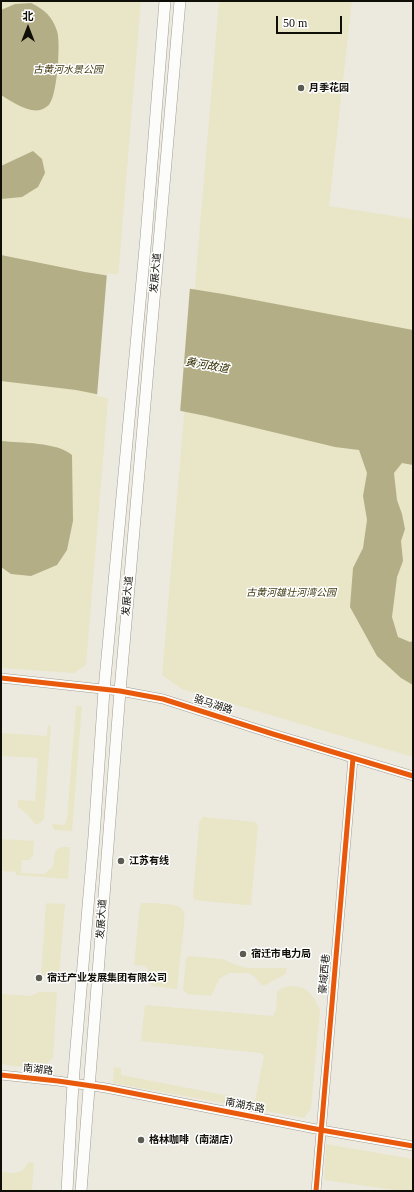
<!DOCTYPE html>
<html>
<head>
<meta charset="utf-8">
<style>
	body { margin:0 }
	#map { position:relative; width:414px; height:1192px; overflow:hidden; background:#eceade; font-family:"Times New Roman","Noto Sans SC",serif }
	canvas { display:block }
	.frame { position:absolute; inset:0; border:2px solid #0f0e07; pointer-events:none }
	.north { position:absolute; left:8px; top:8px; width:40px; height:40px; -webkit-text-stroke:3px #fff; paint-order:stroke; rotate:0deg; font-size:11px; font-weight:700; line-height:16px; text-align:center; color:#0f0e07 }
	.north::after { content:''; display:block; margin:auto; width:14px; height:18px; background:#0f0e07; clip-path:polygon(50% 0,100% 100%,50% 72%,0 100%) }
	.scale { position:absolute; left:276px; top:16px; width:66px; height:18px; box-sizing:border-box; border:2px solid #0f0e07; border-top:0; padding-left:5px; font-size:12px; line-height:14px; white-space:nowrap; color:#0f0e07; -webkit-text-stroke:3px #fff; paint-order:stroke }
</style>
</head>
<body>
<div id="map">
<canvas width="414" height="1192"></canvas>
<div class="frame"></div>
<div class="north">北</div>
<div class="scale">50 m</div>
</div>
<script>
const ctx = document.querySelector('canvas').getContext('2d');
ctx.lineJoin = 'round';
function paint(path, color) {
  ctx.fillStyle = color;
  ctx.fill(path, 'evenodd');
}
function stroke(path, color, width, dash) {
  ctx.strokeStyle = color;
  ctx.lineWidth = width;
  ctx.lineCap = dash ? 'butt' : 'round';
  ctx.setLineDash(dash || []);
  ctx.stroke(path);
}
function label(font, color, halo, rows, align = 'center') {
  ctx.font = font + ' "Times New Roman","Noto Sans SC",serif';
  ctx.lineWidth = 3;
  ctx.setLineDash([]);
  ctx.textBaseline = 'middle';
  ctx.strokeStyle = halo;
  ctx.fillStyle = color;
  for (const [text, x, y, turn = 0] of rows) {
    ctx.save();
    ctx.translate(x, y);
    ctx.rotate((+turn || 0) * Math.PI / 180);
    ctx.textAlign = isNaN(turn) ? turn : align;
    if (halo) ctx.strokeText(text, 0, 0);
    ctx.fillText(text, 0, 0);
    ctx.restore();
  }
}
const green = new Path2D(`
	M 1,1 L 141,1 L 86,665 L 74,673 L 1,668 Z
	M 219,1 L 352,1 L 329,206 L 413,219 L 413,757 L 182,689 L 162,675 Z
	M 76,706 L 82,706 L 72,831 L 54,830 L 52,824 L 65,825 L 67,819 Z
	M 48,725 L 51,727 L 44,819 C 41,823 39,824 35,824 L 27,814 L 18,807 L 18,800 L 35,801 L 38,758 L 1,756 L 1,733 L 47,736 Z
	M 203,817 L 255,822 L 258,826 L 251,905 L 246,905 L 195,900 L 193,897 L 199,823 Z
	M 1,839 L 34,841 L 33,857 L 31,857 L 30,860 L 22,860 L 21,873 L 44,874 L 52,868 C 57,854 50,846 70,847 L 68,879 L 16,875 L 16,872 L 1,871 Z
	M 46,903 L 65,904 L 59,976 L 41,975 Z
	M 142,903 C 151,903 175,903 181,908 C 185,912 185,918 184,924 L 177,989 L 151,986 C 152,978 151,972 145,966 L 134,965 L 140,905 Z
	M 188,956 L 223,959 L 231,963 L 247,968 L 287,968 L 286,974 C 281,977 266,985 262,986 L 255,977 L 248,973 L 230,973 L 220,978 L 211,996 L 188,994 L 183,990 L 186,959 Z
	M 289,986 C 308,986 312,994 320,1010 L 311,1108 L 304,1118 L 113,1083 L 114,1067 L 121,1068 L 121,1075 L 255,1101 L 264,1056 L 261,1053 L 141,1041 L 145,1005 L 273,1016 L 276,1011 L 277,992 L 282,988 Z
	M 39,992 L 57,992 L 53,1058 C 40,1072 18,1066 1,1064 L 1,994 L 31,996 Z
	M 326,1144 L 413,1159 L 413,1191 L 402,1191 L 324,1180 Z
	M 28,1162 L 34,1163 L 32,1191 L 1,1191 L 1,1172 C 14,1173 22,1176 28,1162 Z`);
const water = new Path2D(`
	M 31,3 C 45,10 52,16 57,31 C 61,42 57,94 50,103 C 49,106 43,109 40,110 C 28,113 11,101 1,95 L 1,10 L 15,4 Z
	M 33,151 L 42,159 L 45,173 L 38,187 L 22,197 L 1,199 L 1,166 Z
	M 1,255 L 85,272 L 223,294 L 413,330 L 413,465 L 402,463 L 394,473 L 397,500 L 402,514 L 405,529 L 401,541 L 403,561 L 397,577 L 392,617 L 398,637 L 410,642 L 413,641 L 413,685 L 401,678 L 377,656 L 350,607 L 353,568 L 363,548 L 367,520 L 363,496 L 367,473 L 359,450 L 335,447 L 206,416 L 76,390 L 1,381 Z
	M 1,441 C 21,443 57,442 72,455 L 73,521 L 67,550 L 57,565 L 31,576 L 11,574 L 1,567 Z`);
const pier = new Path2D(`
	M 107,273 L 190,287 L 180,413 L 97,396 Z`);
const minor = new Path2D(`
	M 1,678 L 120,691 L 163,699 L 273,734 L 413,776
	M 1,1075 L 58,1081 L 106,1088 L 321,1130 L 413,1146
	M 316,1191 L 353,758`);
const major = new Path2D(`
	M 67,1191 L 73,1083 L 94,836 L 104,690 L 146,237 L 165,1
	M 81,1191 L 120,691 L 180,1`);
const cycleway = new Path2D(`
	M 1,678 L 120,691 L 163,699 L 273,734 L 413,776
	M 1,1075 L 58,1081 L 106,1088 L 321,1130 L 413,1146
	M 316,1191 L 353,758`);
const markers = [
	[301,88,4,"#5c5b52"],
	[121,861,4,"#5c5b52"],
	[243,954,4,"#5c5b52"],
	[39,978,4,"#5c5b52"],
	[141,1140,4,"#5c5b52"]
];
const parkNames = [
	["古黄河水景公园",68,70],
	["古黄河雄壮河湾公园",291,593]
];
const poiNames = [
	["月季花园",309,88],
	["江苏有线",129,861],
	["宿迁市电力局",251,954],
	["宿迁产业发展集团有限公司",47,978],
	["格林咖啡（南湖店）",149,1140]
];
const streetNames = [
	["发展大道",156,273,-85],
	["发展大道",128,596,-85],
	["骆马湖路",213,705,18],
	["发展大道",102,919,-86],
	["豪域西巷",325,974,-85],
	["南湖路",38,1070,6],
	["南湖东路",245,1106,11]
];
const waterNames = [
	["黄河故道",207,366,10]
];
paint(green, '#e9e5c7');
paint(water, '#b4ae86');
paint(pier, '#eceade');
stroke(minor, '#9f9d94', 10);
stroke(major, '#9f9d94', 12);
stroke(minor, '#fcfcfa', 9);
stroke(major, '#fcfcfa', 11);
stroke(cycleway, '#e8590c', 5);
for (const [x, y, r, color] of markers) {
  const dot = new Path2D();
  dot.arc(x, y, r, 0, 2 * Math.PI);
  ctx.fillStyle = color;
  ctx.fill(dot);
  stroke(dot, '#fff', 1.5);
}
label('italic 10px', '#403a10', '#fff', parkNames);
label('bold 10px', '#0f0e07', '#fff', poiNames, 'left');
label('10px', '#0f0e07', '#fff', streetNames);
label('italic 11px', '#342f02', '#fff', waterNames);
</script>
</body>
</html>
